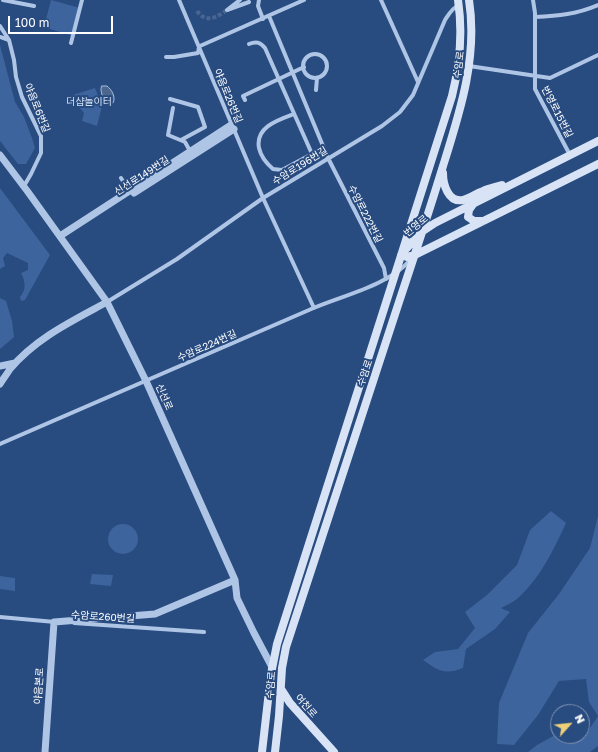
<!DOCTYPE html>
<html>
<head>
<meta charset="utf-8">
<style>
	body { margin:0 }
	#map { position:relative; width:598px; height:752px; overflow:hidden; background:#284b80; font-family:"Golos Text",sans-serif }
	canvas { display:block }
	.north { position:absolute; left:550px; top:704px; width:40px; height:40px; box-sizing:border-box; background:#284b80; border:1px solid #7e93b3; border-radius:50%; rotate:63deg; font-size:11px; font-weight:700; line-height:16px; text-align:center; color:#fff }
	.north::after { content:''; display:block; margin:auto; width:14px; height:18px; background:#edcf75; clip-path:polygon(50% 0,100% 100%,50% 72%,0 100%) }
	.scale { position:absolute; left:8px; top:16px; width:105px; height:18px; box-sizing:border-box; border:2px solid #fff; border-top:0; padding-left:5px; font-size:12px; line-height:14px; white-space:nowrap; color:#fff; -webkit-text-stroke:3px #284b80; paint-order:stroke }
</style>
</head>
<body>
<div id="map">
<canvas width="598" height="752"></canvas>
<div class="north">N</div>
<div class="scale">100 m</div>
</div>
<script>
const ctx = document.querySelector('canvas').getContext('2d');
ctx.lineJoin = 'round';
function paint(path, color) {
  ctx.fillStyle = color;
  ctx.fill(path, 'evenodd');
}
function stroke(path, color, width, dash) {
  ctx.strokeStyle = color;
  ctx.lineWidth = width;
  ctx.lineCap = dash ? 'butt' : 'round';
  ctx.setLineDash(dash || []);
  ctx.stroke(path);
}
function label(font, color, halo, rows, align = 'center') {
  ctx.font = font + ' "Golos Text","Noto Sans KR",sans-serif';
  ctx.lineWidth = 4;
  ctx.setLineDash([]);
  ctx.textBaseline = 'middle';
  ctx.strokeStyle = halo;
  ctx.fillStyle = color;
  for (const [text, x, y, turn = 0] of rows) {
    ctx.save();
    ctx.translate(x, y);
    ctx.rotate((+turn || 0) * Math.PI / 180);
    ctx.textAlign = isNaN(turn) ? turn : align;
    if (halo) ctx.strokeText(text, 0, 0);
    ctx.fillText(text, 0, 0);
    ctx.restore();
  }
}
const green = new Path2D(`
	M 51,0 L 80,8 L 73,36 L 44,27 Z
	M 0,45 L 15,102 L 24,117 L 32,138 L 35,148 L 26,164 L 18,164 L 0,141 Z
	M 95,88 L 102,106 L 97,126 L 82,121 L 84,113 L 70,96 Z
	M 0,188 L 50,255 L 25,300 L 21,301 L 20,297 C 27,289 25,281 21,273 L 28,270 L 28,263 L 7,253 L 3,258 L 5,266 L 0,269 Z
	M 0,298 L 6,301 L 12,321 L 14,337 L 0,349 Z
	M 551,511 L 566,523 C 554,549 540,579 517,599 C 513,602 507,605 501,608 L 510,612 L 495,629 L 466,649 L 463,668 C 445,675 438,671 423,660 L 435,652 L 458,649 L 475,628 L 465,612 L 487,595 L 517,565 L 530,530 Z
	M 598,516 L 598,746 L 590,752 L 528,752 L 537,745 L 555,735 L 558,735 L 558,736 L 582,736 L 582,734 L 586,734 L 598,716 L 589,702 L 586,679 L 559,681 L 538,715 L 514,745 L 497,744 L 499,703 L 528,633 L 559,594 L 590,548 Z
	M108 539a15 15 0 1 1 30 0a15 15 0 1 1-30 0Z
	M 92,574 L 113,575 L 111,586 L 90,584 Z
	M 0,576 L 15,578 L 15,591 L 0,589 Z`);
const water = new Path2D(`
	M 102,86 L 107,86 C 112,90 116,97 113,103 L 108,104 C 104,101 101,94 101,89 Z`);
const minorTunnel = new Path2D(`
	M 197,11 C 206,24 217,17 227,10`);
const minor = new Path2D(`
	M 3,0 L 34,6
	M 179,0 L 263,198 L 314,308
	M 240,0 L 227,10 L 249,2
	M 259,0 L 258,6 L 263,19
	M 381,0 L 418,82
	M 533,0 L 535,13 L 535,89 L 570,155
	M 269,16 L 328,158 L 384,268 L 386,279
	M 535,17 C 558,16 577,14 598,5
	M 0,26 L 9,40 L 14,60 L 16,77 L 22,97 L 41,136 L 41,153 L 31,174 L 24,186
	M 0,37 L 9,40
	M 71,43 L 82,0
	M 249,44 C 256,41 260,42 265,48 L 312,154 L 282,170 L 273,169 C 266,163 261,157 259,148 C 255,127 278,120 294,114
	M 200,46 L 304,0
	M303 66a12 12 0 1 1 24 0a12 12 0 1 1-24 0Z
	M 166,57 L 174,57 L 198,53 L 199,47
	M 469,66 L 550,78 L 598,55
	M 316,90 L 317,78
	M 170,99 L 198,107 L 205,127 L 181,140
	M 245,100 L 243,96 L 304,67
	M 173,108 L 168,135 L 185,142 L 190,151
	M 121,178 L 130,192
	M 107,302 L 177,259 L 263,198 L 382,126 L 400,112 L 413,95 L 445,20 C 449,14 452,8 459,5
	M 0,444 C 103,400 206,355 309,310 C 340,296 389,286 411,259
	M 0,617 L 55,622
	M 74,623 L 204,632`);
const tertiary = new Path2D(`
	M 0,155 L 28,192 L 107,302 L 146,381 L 235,580 L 237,598 L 254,633 L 272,667
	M 134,193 L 234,129
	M 60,236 L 231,125
	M 0,366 L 15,363
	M 0,384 C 3,379 7,374 10,369 C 36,338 72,321 107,302
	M 45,752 L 54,622 L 155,614 L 235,580`);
const secondary = new Path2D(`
	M 443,173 C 443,184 448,203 463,200 C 470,198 477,193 483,191 C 489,188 496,187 502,185
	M 474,203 L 469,210 L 468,217 L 474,221 L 483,221
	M 405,250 L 423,231 L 435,223 L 598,141
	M 401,255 L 407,257 L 415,255 L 598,164
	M 281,689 L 290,703 L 334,752
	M 262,752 L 271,674 L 277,644 L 452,96 C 460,64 463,33 458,0
	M 275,752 L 279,716 L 282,668 L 286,647 C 323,532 361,417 399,302 C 414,257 429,212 443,166 C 460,112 478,57 469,0`);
const streetNames = [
	["수암로",459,65,-83],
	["야음로26번길",228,96,67],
	["야음로6번길",37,108,68],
	["번영로15번길",557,112,63],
	["수암로196번길",300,166,-32],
	["신선로149번길",142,176,-33],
	["수암로222번길",365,214,63],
	["번영로",416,226,-39],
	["수암로224번길",207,346,-24],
	["수암로",365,373,-71],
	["신선로",164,397,66],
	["수암로260번길",103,617,4],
	["수암로",271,685,-86],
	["야음본로",39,686,-86],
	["여천로",306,706,49]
];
const parkNames = [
	["더샵놀이터",89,102]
];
paint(green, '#3d649d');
paint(water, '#4d668d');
stroke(water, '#a4c0e6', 1);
stroke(minorTunnel, '#486693', 4, [4, 2]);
stroke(minor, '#afc5e5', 4);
stroke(tertiary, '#afc5e5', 7);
stroke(secondary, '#d8e4f5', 8);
label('10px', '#fff', '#284b80', streetNames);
label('10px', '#d2e0f5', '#284b80', parkNames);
</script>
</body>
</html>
